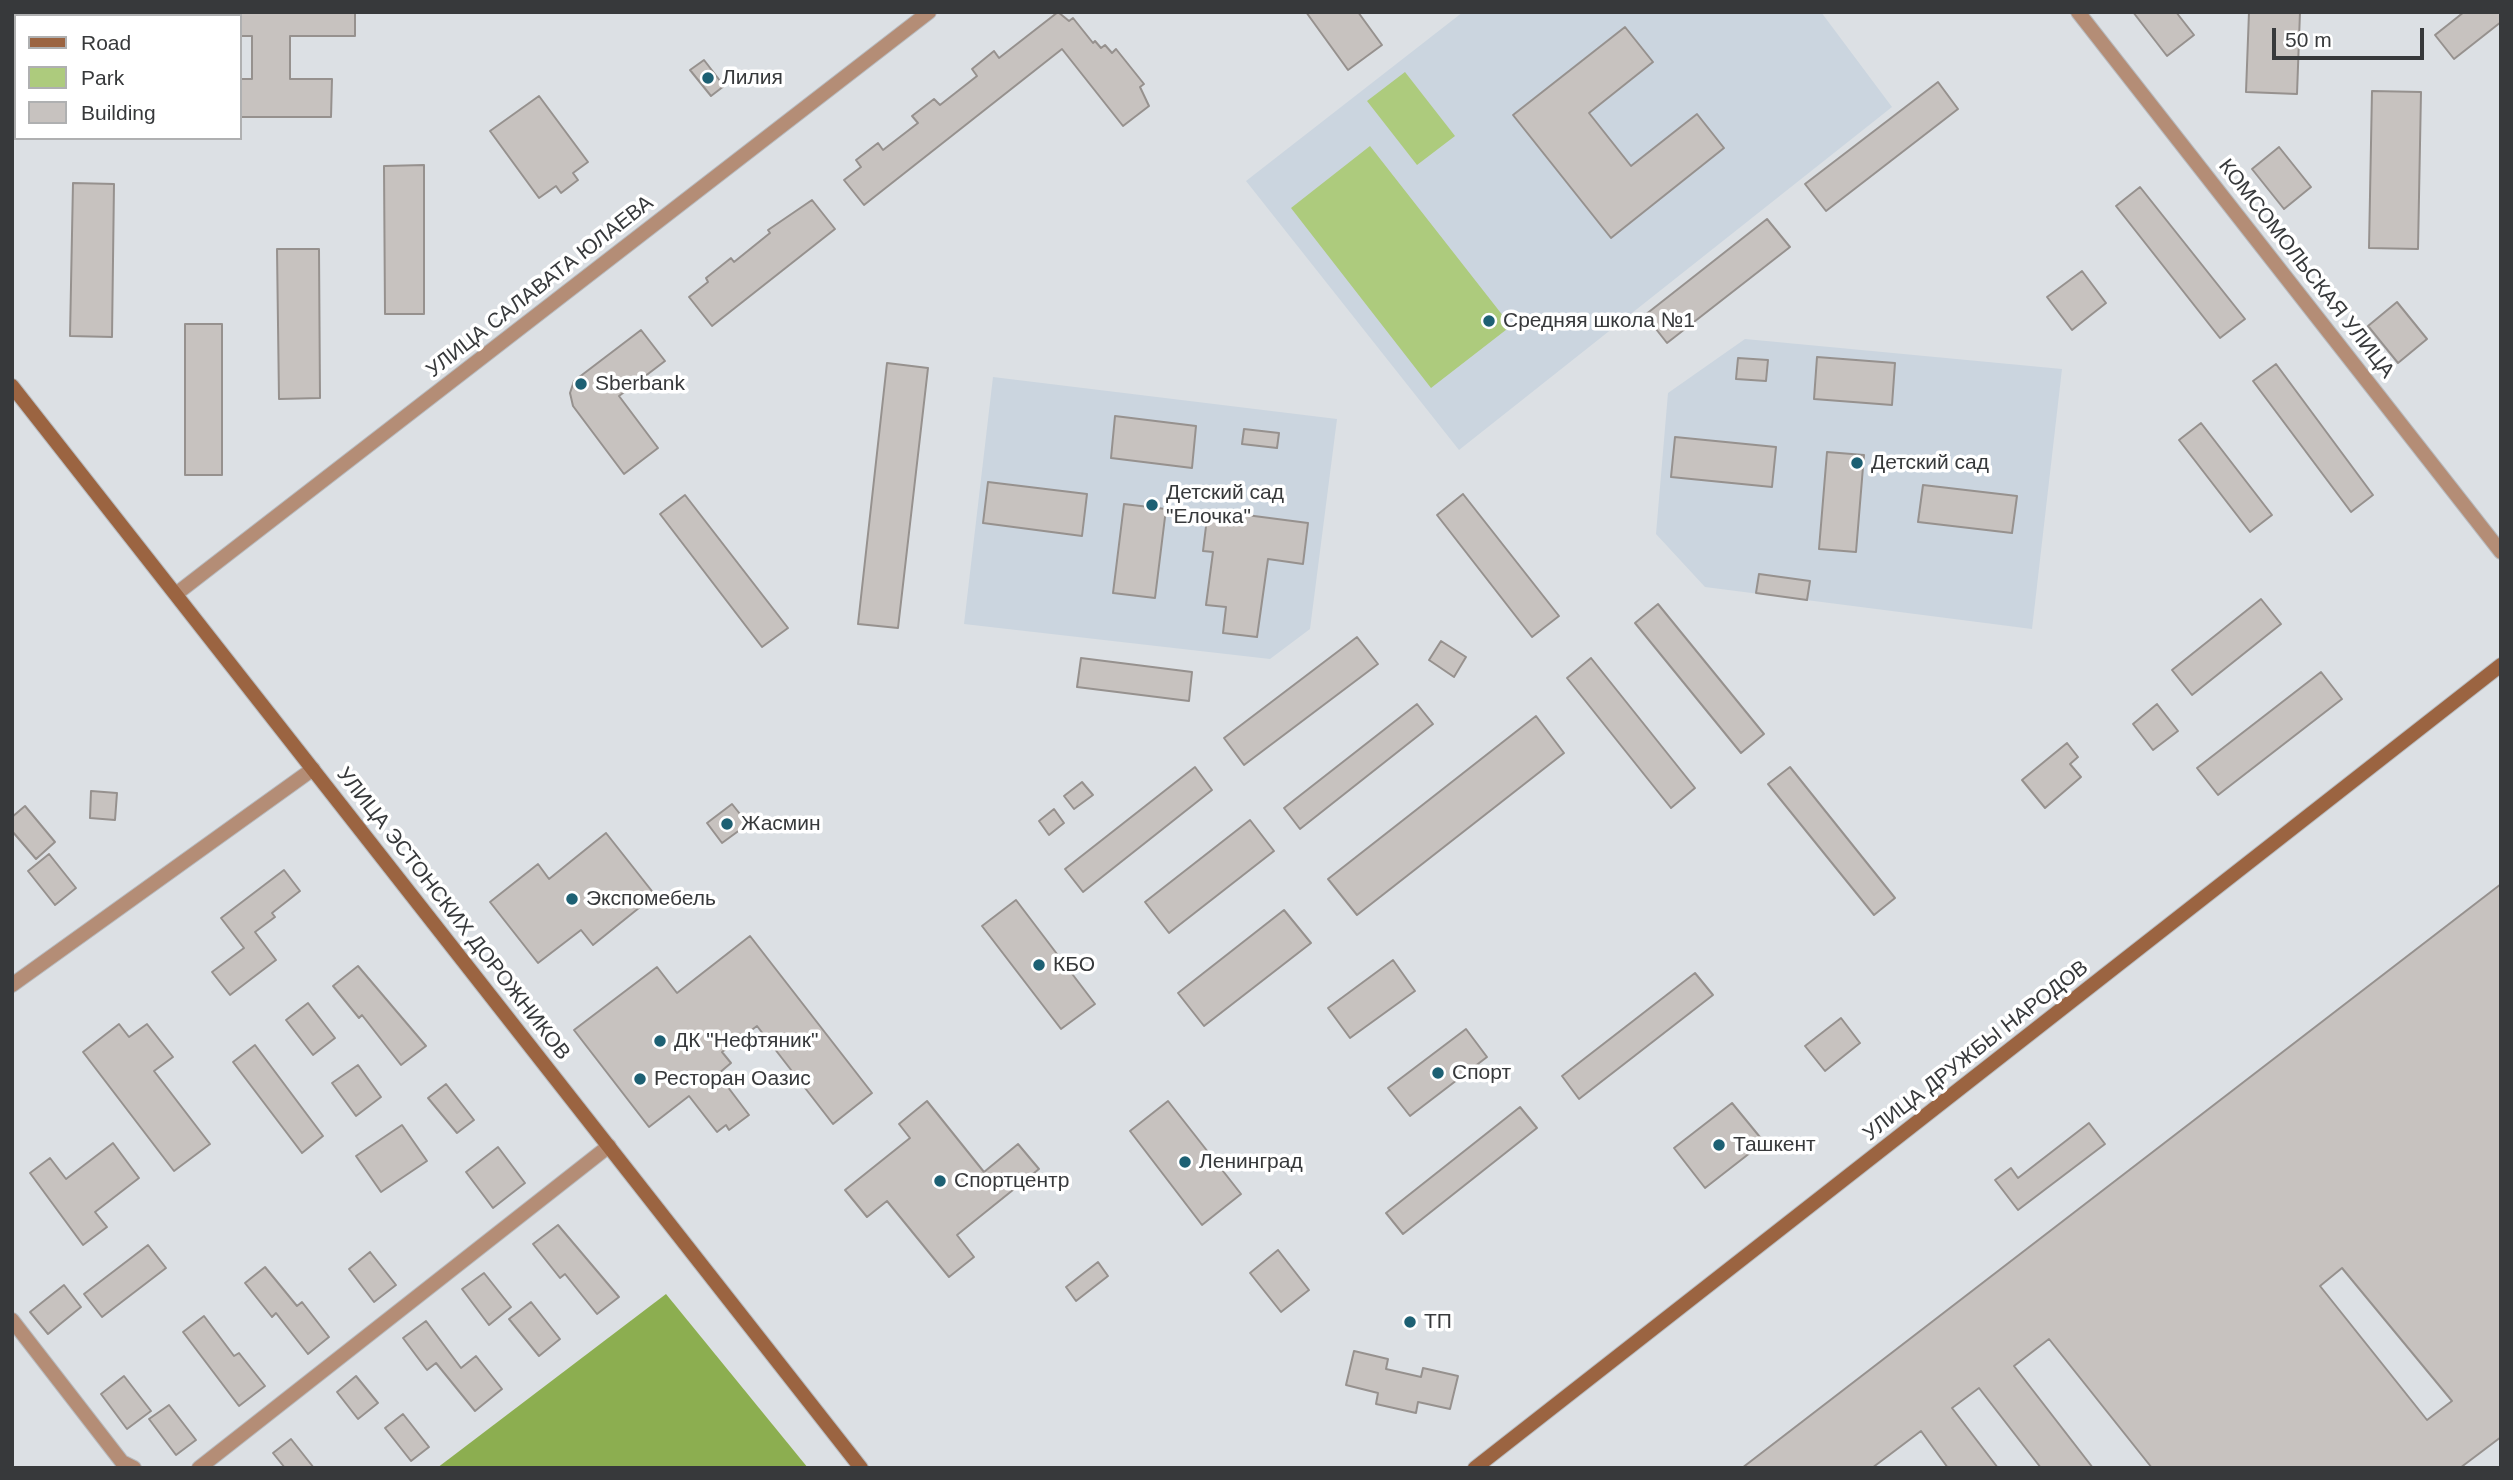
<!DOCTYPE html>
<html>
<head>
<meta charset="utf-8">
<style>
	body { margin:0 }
	#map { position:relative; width:2513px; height:1480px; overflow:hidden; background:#dce0e4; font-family:Arial,sans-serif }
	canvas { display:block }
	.frame { position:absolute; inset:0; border:14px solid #37393b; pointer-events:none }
	.legend { position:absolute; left:14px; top:14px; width:228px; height:126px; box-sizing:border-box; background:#fff; border:2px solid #afb0b1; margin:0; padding:9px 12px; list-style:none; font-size:21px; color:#37393b }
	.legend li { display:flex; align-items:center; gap:14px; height:35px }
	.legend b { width:35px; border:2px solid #afb0b1 }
	.scale { position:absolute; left:2272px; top:28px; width:152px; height:32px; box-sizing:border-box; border:4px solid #37393b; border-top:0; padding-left:9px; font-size:21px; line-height:24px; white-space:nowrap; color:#37393b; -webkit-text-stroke:5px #fff; paint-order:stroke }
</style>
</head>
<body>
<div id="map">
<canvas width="2513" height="1480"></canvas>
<div class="frame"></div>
<ul class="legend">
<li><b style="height:9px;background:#9b6441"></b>Road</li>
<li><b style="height:19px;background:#adcb7d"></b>Park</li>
<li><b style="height:19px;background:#c7c2bf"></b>Building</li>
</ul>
<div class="scale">50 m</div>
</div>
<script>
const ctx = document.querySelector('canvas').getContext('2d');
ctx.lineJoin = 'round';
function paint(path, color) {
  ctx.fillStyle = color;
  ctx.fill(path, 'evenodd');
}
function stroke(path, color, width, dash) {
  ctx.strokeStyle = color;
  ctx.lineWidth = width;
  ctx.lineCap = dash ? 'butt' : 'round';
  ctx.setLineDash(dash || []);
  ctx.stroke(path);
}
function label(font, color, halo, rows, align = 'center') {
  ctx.font = font + ' Arial,sans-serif';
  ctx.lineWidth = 7;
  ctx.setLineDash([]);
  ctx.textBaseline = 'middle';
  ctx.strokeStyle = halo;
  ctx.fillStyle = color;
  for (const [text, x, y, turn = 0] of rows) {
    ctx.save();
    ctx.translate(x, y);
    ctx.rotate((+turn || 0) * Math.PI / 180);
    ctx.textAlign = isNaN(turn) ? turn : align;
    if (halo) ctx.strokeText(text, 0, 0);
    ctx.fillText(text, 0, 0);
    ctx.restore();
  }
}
const built = new Path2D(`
	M 1463,12 L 1821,12 L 1892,107 L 1459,450 L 1246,181 Z
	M 1745,339 L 2062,369 L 2032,629 L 1705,587 L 1656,534 L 1668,393 Z
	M 993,377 L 1337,419 L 1310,629 L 1270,659 L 964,624 Z`);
const green = new Path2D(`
	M 1405,72 L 1455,136 L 1417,165 L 1367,101 Z
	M 1370,146 L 1511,326 L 1431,388 L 1291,208 Z`);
const forest = new Path2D(`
	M 666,1294 L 808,1468 L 437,1468 Z`);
const building = new Path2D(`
	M 240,12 L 355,12 L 355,36 L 290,36 L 290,79 L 332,79 L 331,117 L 240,117 L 240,79 L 252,79 L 252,36 L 240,36 Z
	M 1058,12 L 1069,21 L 1073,18 L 1093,43 L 1095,41 L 1101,48 L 1105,45 L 1112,53 L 1116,49 L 1144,84 L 1140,87 L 1149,106 L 1123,126 L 1062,49 L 864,205 L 844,180 L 861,167 L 856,160 L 878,143 L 883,150 L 918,123 L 912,116 L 934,99 L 940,105 L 977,76 L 972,69 L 994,51 L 999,58 Z
	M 1306,12 L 1358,12 L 1382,45 L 1348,70 Z
	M 2133,12 L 2176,12 L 2194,35 L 2167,56 Z
	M 2249,12 L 2300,12 L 2297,94 L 2246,92 Z
	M 2464,12 L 2501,12 L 2501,22 L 2454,59 L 2435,35 Z
	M 1625,27 L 1653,62 L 1589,113 L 1631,166 L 1697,114 L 1724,148 L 1611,238 L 1513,115 Z
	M 704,60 L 724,86 L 711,96 L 690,70 Z
	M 1938,82 L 1958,109 L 1826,211 L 1805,184 Z
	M 2372,91 L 2421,92 L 2418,249 L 2369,248 Z
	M 539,96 L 588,162 L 573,173 L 578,180 L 561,193 L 556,186 L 539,198 L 490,131 Z
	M 2279,147 L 2311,187 L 2284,209 L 2252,169 Z
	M 424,165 L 424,314 L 385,314 L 384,166 Z
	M 73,183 L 114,184 L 112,337 L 70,336 Z
	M 2140,187 L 2245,319 L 2220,338 L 2116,206 Z
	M 812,200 L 835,229 L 712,326 L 689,297 L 708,282 L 706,278 L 731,258 L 734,262 L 770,233 L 768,230 Z
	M 1767,219 L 1790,247 L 1667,343 L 1645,315 Z
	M 277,249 L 319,249 L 320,398 L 279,399 Z
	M 2082,271 L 2106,303 L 2072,330 L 2047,297 Z
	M 2397,302 L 2427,339 L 2398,363 L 2368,326 Z
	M 185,324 L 222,324 L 222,475 L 185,475 Z
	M 641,330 L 665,361 L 619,396 L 658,448 L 624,474 L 573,406 L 570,393 L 574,381 Z
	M 1817,357 L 1895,363 L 1892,405 L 1814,399 Z
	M 1738,358 L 1768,360 L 1766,381 L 1736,379 Z
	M 887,363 L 928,368 L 898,628 L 858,624 Z
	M 2276,364 L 2373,495 L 2351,512 L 2253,381 Z
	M 1115,416 L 1196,426 L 1192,468 L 1111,458 Z
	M 2201,423 L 2272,515 L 2250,532 L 2179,440 Z
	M 1244,429 L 1279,433 L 1277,448 L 1242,444 Z
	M 1675,437 L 1776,447 L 1772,487 L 1671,477 Z
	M 1827,452 L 1864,455 L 1856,552 L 1819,549 Z
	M 988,482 L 1087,494 L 1082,536 L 983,523 Z
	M 1923,485 L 2017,496 L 2012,533 L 1918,522 Z
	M 1463,494 L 1559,616 L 1532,637 L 1437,515 Z
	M 685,495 L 788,628 L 762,647 L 660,514 Z
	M 1124,504 L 1166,509 L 1155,598 L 1113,593 Z
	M 1208,510 L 1308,523 L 1303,564 L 1268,559 L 1257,637 L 1223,633 L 1226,607 L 1206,605 L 1213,552 L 1203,551 Z
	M 1759,574 L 1810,581 L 1807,600 L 1756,593 Z
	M 2261,599 L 2281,624 L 2192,695 L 2172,670 Z
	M 1658,604 L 1764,734 L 1741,753 L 1635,623 Z
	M 1357,637 L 1378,664 L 1244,765 L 1224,738 Z
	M 1441,641 L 1466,657 L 1454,677 L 1429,660 Z
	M 1081,658 L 1192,672 L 1189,701 L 1077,687 Z
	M 1591,658 L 1695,788 L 1671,808 L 1567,678 Z
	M 2321,672 L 2342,699 L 2218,795 L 2197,768 Z
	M 1417,704 L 1433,724 L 1300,829 L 1284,808 Z
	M 2157,704 L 2178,731 L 2153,750 L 2133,724 Z
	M 1536,716 L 1564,753 L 1357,915 L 1328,879 Z
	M 2067,743 L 2078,757 L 2070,764 L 2081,777 L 2045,808 L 2022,780 Z
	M 1195,767 L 1212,790 L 1083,892 L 1065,869 Z
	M 1790,767 L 1895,898 L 1874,915 L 1768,784 Z
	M 1082,782 L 1093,795 L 1074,809 L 1064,796 Z
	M 91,791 L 117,793 L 115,820 L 90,818 Z
	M 732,804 L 748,824 L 722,843 L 707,823 Z
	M 25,806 L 55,842 L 36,859 L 12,831 L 12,817 Z
	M 1054,809 L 1064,823 L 1049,835 L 1039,821 Z
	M 1250,820 L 1274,851 L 1169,933 L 1145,902 Z
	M 606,833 L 655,895 L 593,945 L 581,930 L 538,963 L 490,902 L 538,864 L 549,879 Z
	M 49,854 L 76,888 L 55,905 L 28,871 Z
	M 284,870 L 300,891 L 272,913 L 275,917 L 255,932 L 276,960 L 230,995 L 212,972 L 244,948 L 221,918 Z
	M 2501,884 L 2501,1437 L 2460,1468 L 2152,1468 L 2049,1339 L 2014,1366 L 2093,1468 L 2041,1468 L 1979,1388 L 1952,1408 L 1998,1468 L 1948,1468 L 1921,1431 L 1872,1468 L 1742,1468 ZM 2342,1268 L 2452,1401 L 2427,1420 L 2320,1286 Z
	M 1016,900 L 1095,1004 L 1061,1029 L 982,926 Z
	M 1284,910 L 1311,943 L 1204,1026 L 1178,993 Z
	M 750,936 L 872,1093 L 833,1124 L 757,1026 L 722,1052 L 731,1063 L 718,1074 L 749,1115 L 729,1130 L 726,1125 L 717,1132 L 689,1096 L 649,1127 L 574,1030 L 657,967 L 677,993 Z
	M 1393,960 L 1415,991 L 1350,1038 L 1328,1008 Z
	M 358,966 L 426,1046 L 401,1065 L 362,1015 L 359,1018 L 333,986 Z
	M 1695,973 L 1713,995 L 1579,1099 L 1562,1076 Z
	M 308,1003 L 335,1038 L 313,1055 L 286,1020 Z
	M 1841,1018 L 1860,1043 L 1825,1071 L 1805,1046 Z
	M 119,1024 L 129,1037 L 147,1024 L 173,1057 L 154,1071 L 210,1144 L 174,1171 L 83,1052 Z
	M 1466,1029 L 1487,1057 L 1410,1116 L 1388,1088 Z
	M 255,1045 L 323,1136 L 302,1153 L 233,1062 Z
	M 358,1065 L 381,1097 L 356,1116 L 332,1083 Z
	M 446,1084 L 474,1120 L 457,1133 L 428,1098 Z
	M 927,1101 L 984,1172 L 1018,1144 L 1039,1169 L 957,1235 L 974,1257 L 949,1277 L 887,1201 L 867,1217 L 845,1190 L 910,1138 L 899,1124 Z
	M 1168,1101 L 1241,1194 L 1202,1225 L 1130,1131 Z
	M 1732,1103 L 1764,1142 L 1705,1188 L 1674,1148 Z
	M 1520,1107 L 1537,1128 L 1403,1234 L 1386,1213 Z
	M 2089,1123 L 2105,1144 L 2018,1210 L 1995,1180 L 2011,1168 L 2018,1178 Z
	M 402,1125 L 427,1161 L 381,1192 L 356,1156 Z
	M 113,1143 L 139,1178 L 95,1212 L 107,1227 L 83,1245 L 30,1173 L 50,1158 L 66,1179 Z
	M 498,1147 L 525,1183 L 493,1208 L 466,1172 Z
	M 558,1225 L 619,1297 L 597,1314 L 565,1274 L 560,1278 L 533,1244 Z
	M 148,1245 L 166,1268 L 102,1317 L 84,1294 Z
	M 1278,1250 L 1309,1290 L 1281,1312 L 1250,1273 Z
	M 370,1252 L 396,1285 L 374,1302 L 349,1269 Z
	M 1098,1262 L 1108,1276 L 1076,1301 L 1066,1287 Z
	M 265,1267 L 297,1306 L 302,1302 L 329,1337 L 308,1354 L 276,1313 L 272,1317 L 245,1283 Z
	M 484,1273 L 511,1307 L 489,1325 L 462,1289 Z
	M 64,1285 L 81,1307 L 48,1334 L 30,1312 Z
	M 531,1302 L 560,1339 L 539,1356 L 509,1319 Z
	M 204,1316 L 234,1356 L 239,1353 L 265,1386 L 239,1406 L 183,1332 Z
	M 426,1321 L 461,1368 L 476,1356 L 502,1389 L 475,1411 L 436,1363 L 427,1370 L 403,1338 Z
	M 1354,1351 L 1388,1359 L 1386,1369 L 1421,1377 L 1423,1368 L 1458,1376 L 1450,1409 L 1418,1402 L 1416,1413 L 1376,1404 L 1378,1393 L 1346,1385 Z
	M 124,1376 L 151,1411 L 127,1429 L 101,1394 Z
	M 356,1376 L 378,1403 L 358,1419 L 337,1392 Z
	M 169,1405 L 196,1440 L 176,1455 L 149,1419 Z
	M 403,1414 L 429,1447 L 411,1461 L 385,1428 Z
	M 291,1439 L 314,1468 L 285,1468 L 273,1453 Z`);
const minor = new Path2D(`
	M 12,985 L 313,769
	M 12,1320 L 122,1462 L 134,1468
	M 199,1468 L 609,1146`);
const tertiary = new Path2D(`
	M 2078,12 L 2501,552
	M 176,594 L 929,12`);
const secondary = new Path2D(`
	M 12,386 L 861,1468
	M 1475,1468 L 2501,665`);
const markers = [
	[708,78,7,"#1d6073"],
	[1489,321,7,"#1d6073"],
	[581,384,7,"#1d6073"],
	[1857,463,7,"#1d6073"],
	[1152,505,7,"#1d6073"],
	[727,824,7,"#1d6073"],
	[572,899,7,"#1d6073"],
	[1039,965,7,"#1d6073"],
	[660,1041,7,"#1d6073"],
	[1438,1073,7,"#1d6073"],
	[640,1079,7,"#1d6073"],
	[1719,1145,7,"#1d6073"],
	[1185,1162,7,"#1d6073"],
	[940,1181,7,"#1d6073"],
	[1410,1322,7,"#1d6073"]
];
const poiNames = [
	["Лилия",722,78],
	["Средняя школа №1",1503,321],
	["Sberbank",595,384],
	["Детский сад",1871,463],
	["Детский сад",1166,493],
	["\"Елочка\"",1166,517],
	["Жасмин",741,824],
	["Экспомебель",586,899],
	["КБО",1053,965],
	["ДК \"Нефтяник\"",674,1041],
	["Спорт",1452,1073],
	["Ресторан Оазис",654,1079],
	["Ташкент",1733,1145],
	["Ленинград",1199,1162],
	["Спортцентр",954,1181],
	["ТП",1424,1322]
];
const streetNames = [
	["КОМСОМОЛЬСКАЯ УЛИЦА",2306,269,52],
	["УЛИЦА САЛАВАТА ЮЛАЕВА",540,287,-38],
	["УЛИЦА ЭСТОНСКИХ ДОРОЖНИКОВ",453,914,52],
	["УЛИЦА ДРУЖБЫ НАРОДОВ",1976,1051,-38]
];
paint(built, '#cbd5df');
paint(green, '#adcb7d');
paint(forest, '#8cae50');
paint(building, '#c7c2bf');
stroke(building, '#96918e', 2);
stroke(minor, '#b8bbbf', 16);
stroke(tertiary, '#b8bbbf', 16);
stroke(secondary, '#b8bbbf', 16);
stroke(minor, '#b48d76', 14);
stroke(tertiary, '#b48d76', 14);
stroke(secondary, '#9b6441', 14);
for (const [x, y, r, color] of markers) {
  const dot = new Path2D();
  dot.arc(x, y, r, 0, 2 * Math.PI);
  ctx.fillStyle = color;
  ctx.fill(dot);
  stroke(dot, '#fff', 2.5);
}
label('21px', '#37393b', '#fff', poiNames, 'left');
label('21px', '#37393b', '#fff', streetNames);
</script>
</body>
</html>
